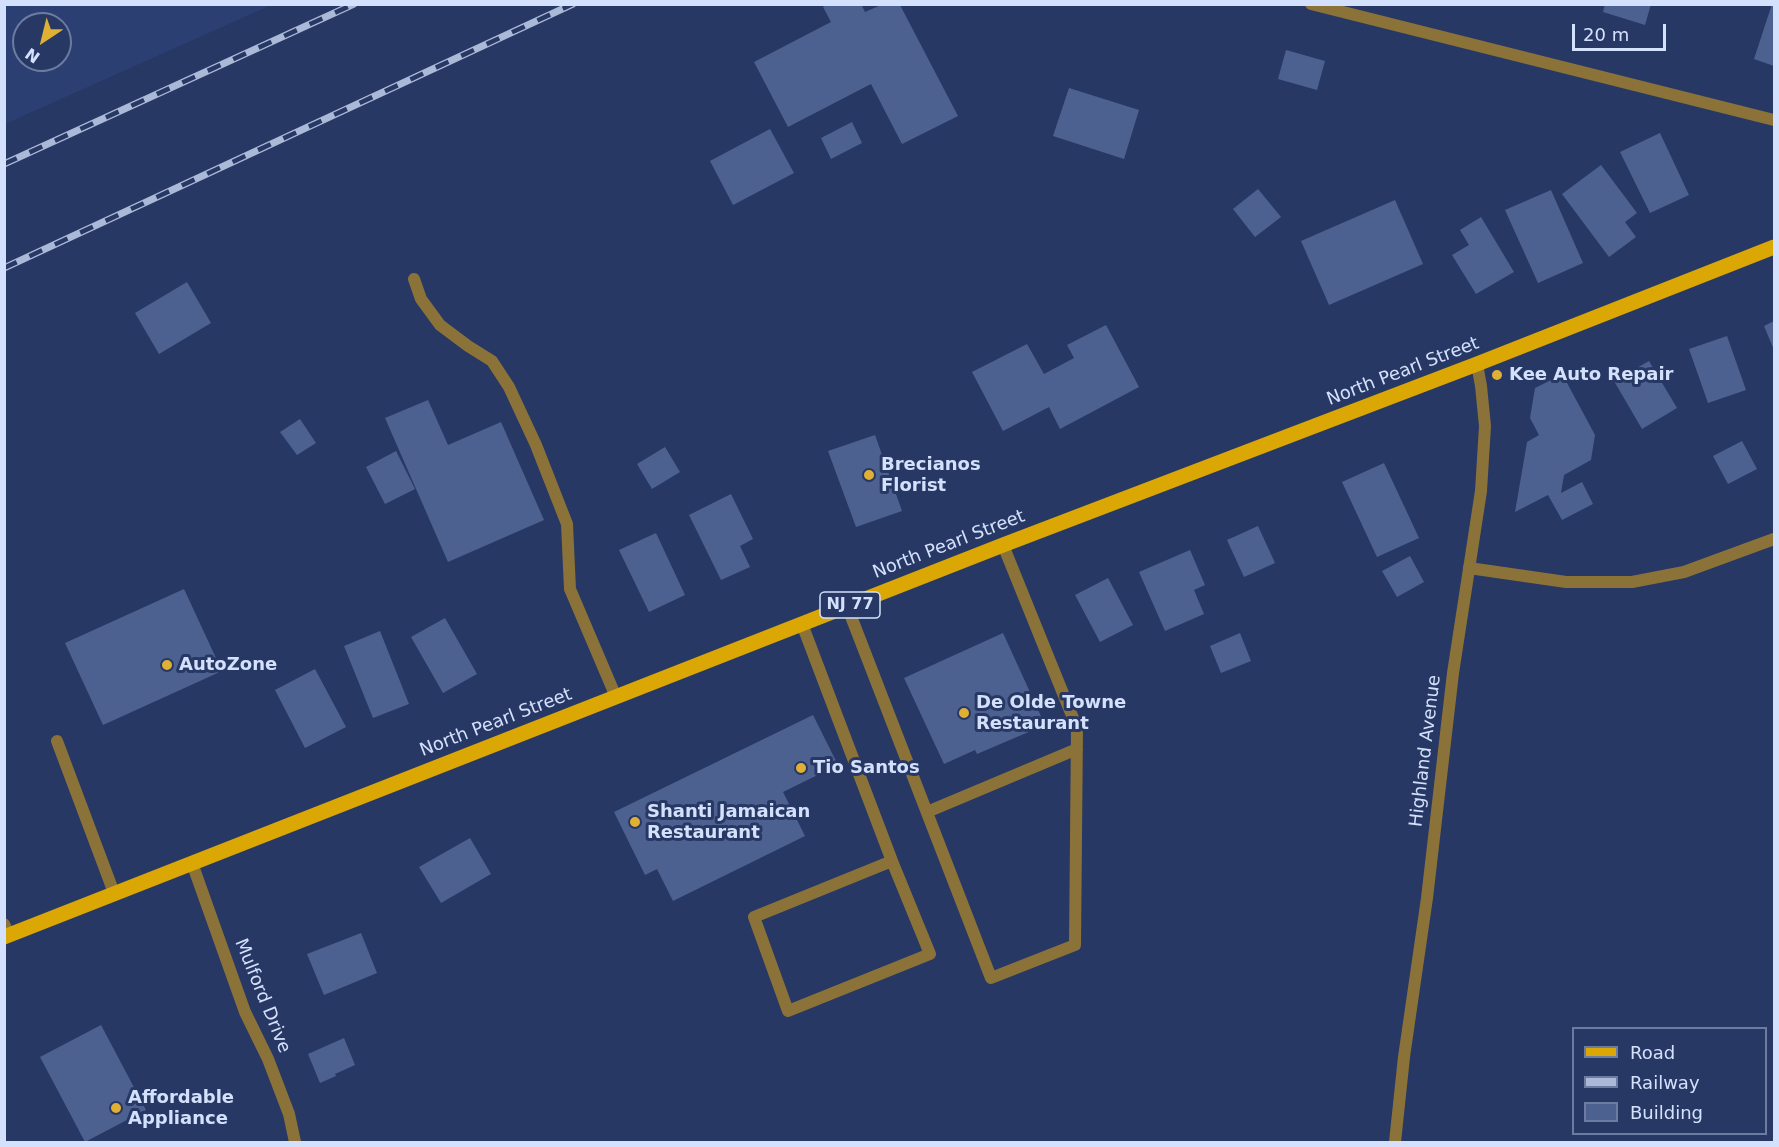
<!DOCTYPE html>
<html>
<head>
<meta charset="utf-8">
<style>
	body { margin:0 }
	#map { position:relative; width:1779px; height:1147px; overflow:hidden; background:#273864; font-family:"DejaVu Sans",sans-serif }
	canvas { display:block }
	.frame { position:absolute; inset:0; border:6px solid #d4e1fc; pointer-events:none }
	.legend { position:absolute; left:1572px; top:1027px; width:195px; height:108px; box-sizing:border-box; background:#273864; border:2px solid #6c7ca1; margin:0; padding:8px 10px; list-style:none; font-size:18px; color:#d4e1fc }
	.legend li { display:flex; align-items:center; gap:12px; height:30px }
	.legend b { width:30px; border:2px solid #6c7ca1 }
	.north { position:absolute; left:12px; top:12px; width:60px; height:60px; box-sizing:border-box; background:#273864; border:2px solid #6c7ca1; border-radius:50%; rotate:215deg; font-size:16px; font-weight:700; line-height:24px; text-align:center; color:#d4e1fc }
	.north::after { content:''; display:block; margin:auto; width:21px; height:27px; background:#e0b034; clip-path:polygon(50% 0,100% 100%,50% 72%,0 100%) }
	.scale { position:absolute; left:1572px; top:24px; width:94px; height:27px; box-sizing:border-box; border:3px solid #d4e1fc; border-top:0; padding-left:8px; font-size:18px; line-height:21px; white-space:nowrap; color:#d4e1fc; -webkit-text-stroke:4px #273864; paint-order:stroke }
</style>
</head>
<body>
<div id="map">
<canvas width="1779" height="1147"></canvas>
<div class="frame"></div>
<ul class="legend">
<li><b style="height:8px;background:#daa704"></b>Road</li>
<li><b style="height:8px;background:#abb9d8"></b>Railway</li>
<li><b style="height:16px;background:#4d6191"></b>Building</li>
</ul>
<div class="north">N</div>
<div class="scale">20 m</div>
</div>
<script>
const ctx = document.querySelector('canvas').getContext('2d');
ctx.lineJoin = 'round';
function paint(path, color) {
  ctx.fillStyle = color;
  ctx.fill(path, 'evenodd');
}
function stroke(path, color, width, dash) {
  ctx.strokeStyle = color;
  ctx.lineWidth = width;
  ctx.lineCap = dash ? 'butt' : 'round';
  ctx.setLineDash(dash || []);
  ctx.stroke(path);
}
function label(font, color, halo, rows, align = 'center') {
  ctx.font = font + ' "DejaVu Sans",sans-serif';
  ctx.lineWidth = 6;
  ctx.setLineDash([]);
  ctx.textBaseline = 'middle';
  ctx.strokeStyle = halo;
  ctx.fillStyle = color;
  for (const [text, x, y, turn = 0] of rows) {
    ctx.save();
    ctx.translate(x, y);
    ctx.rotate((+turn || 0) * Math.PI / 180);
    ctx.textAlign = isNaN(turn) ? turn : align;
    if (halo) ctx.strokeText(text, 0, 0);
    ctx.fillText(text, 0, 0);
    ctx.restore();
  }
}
const built = new Path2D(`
	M 5,4 L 271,4 L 271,5 L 5,124 ZM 24,24 L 60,24 L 60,60 L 24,60 Z`);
const building = new Path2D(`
	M 828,4 L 861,4 L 865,12 L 881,5 L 900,5 L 958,116 L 902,144 L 871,84 L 788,127 L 754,62 L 831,22 L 823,7 Z
	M 1605,4 L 1651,4 L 1645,25 L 1603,12 Z
	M 1772,4 L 1774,4 L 1774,66 L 1754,59 Z
	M 1286,50 L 1325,61 L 1317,90 L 1278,79 Z
	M 1069,88 L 1139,110 L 1124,159 L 1053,136 Z
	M 852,122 L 862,143 L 831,159 L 821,138 Z
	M 770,129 L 794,173 L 733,205 L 710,161 Z
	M 1660,133 L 1689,195 L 1650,213 L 1620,152 Z
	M 1601,165 L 1637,213 L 1625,222 L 1636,237 L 1609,257 L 1562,194 Z
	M 1258,189 L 1281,217 L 1255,237 L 1233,209 Z
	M 1551,190 L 1583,263 L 1538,283 L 1505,210 Z
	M 1395,200 L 1423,264 L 1329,305 L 1301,241 Z
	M 1481,217 L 1514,272 L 1476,294 L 1452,255 L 1469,245 L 1460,230 Z
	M 187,282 L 211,323 L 159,354 L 135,313 Z
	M 1774,321 L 1774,350 L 1764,326 Z
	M 1106,325 L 1139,387 L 1060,429 L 1049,407 L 1003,431 L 972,372 L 1027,344 L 1044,374 L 1074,358 L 1067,345 Z
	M 1727,336 L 1746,390 L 1708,403 L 1689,349 Z
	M 1649,361 L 1677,408 L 1642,429 L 1614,381 Z
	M 1553,379 L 1566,381 L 1595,435 L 1591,460 L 1564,475 L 1561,493 L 1582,482 L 1593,504 L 1562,520 L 1548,495 L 1515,512 L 1527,442 L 1539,435 L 1530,418 L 1535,388 Z
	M 428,400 L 448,445 L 501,422 L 544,520 L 448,562 L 385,418 Z
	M 300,419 L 316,443 L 297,455 L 280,432 Z
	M 875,435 L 902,511 L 856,527 L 828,451 Z
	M 1742,441 L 1757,469 L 1728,484 L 1713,456 Z
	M 665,447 L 680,472 L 652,489 L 637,464 Z
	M 396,451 L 415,489 L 385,504 L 366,467 Z
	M 1384,463 L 1419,538 L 1377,557 L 1342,482 Z
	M 731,494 L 753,539 L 740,546 L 750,567 L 721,580 L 689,515 Z
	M 1258,526 L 1275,563 L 1244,577 L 1227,540 Z
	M 656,533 L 685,595 L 649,612 L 619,550 Z
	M 1190,550 L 1205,585 L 1194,590 L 1204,614 L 1165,631 L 1139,572 Z
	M 1410,556 L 1424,582 L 1397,597 L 1382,571 Z
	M 1108,578 L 1133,625 L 1100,642 L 1075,595 Z
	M 184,589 L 222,671 L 103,725 L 65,643 Z
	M 445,618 L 477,674 L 443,693 L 411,637 Z
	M 380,631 L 409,704 L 373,718 L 344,646 Z
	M 1003,633 L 1045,725 L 977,754 L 975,750 L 944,764 L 904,678 Z
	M 1240,633 L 1251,661 L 1221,673 L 1210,646 Z
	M 315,669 L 346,727 L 305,748 L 275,690 Z
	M 813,715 L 838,765 L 783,792 L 805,836 L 673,901 L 657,869 L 645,875 L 614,812 Z
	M 470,838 L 491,874 L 441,903 L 419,867 Z
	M 361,933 L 377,973 L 324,995 L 307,954 Z
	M 101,1025 L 146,1110 L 85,1142 L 40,1057 Z
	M 344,1038 L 355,1065 L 335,1074 L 336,1076 L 320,1083 L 308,1054 Z`);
const service = new Path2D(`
	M 414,279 L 421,299 L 440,325 L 468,346 L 492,361 L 509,387 L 536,445 L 567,524 L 570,589 L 616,697
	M 1469,568 L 1566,582 L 1632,582 L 1684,572 L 1774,539
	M 847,606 L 991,978 L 1075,945 L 1077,728 L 1003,545
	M 802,624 L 892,861 L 930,954 L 788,1011 L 754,917 L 892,861
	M 57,741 L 114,893
	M 927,812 L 1077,749
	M 4,924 L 9,935`);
const minor = new Path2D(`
	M 192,863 L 245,1012 L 268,1059 L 289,1114 L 295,1142
	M 1395,1142 L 1404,1057 L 1427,898 L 1453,673 L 1481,491 L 1485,426 L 1481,386 L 1477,364`);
const tertiary = new Path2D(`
	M 1311,4 L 1774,120`);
const primary = new Path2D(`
	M 4,937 L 1003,545 L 1477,364 L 1774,247`);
const rail = new Path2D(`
	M 4,164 L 354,4
	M 4,268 L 573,4`);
const markers = [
	[1497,375,6,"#e0b034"],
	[869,475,6,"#e0b034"],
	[167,665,6,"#e0b034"],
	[964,713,6,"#e0b034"],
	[801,768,6,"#e0b034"],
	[635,822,6,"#e0b034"],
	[116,1108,6,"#e0b034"]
];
const shields = [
	[850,605,60]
];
const shieldNames = [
	["NJ 77",850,605]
];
const streetNames = [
	["North Pearl Street",1403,372,-21],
	["North Pearl Street",949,545,-21],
	["North Pearl Street",496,723,-21],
	["Highland Avenue",1426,751,-83],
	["Mulford Drive",262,996,68]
];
const poiNames = [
	["Kee Auto Repair",1509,375],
	["Brecianos",881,465],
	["Florist",881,486],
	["AutoZone",179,665],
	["De Olde Towne",976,703],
	["Restaurant",976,724],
	["Tio Santos",813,768],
	["Shanti Jamaican",647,812],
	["Restaurant",647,833],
	["Affordable",128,1098],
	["Appliance",128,1119]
];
paint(built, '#2c3f72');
paint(building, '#4d6191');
stroke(service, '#8b7239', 12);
stroke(minor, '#8b7239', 12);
stroke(tertiary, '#8b7239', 12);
stroke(primary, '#daa704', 15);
stroke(rail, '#abb9d8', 7);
stroke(rail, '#273864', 4.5, [14]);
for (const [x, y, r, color] of markers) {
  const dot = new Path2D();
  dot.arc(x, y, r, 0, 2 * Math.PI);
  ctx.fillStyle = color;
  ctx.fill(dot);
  stroke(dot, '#273864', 2);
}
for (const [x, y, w] of shields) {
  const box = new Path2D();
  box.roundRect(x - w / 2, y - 13, w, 26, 4.5);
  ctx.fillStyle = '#273864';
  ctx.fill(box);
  stroke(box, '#d4e1fc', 1.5);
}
label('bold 16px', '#d4e1fc', null, shieldNames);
label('18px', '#d4e1fc', '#273864', streetNames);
label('bold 18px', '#d4e1fc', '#273864', poiNames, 'left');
</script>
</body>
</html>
